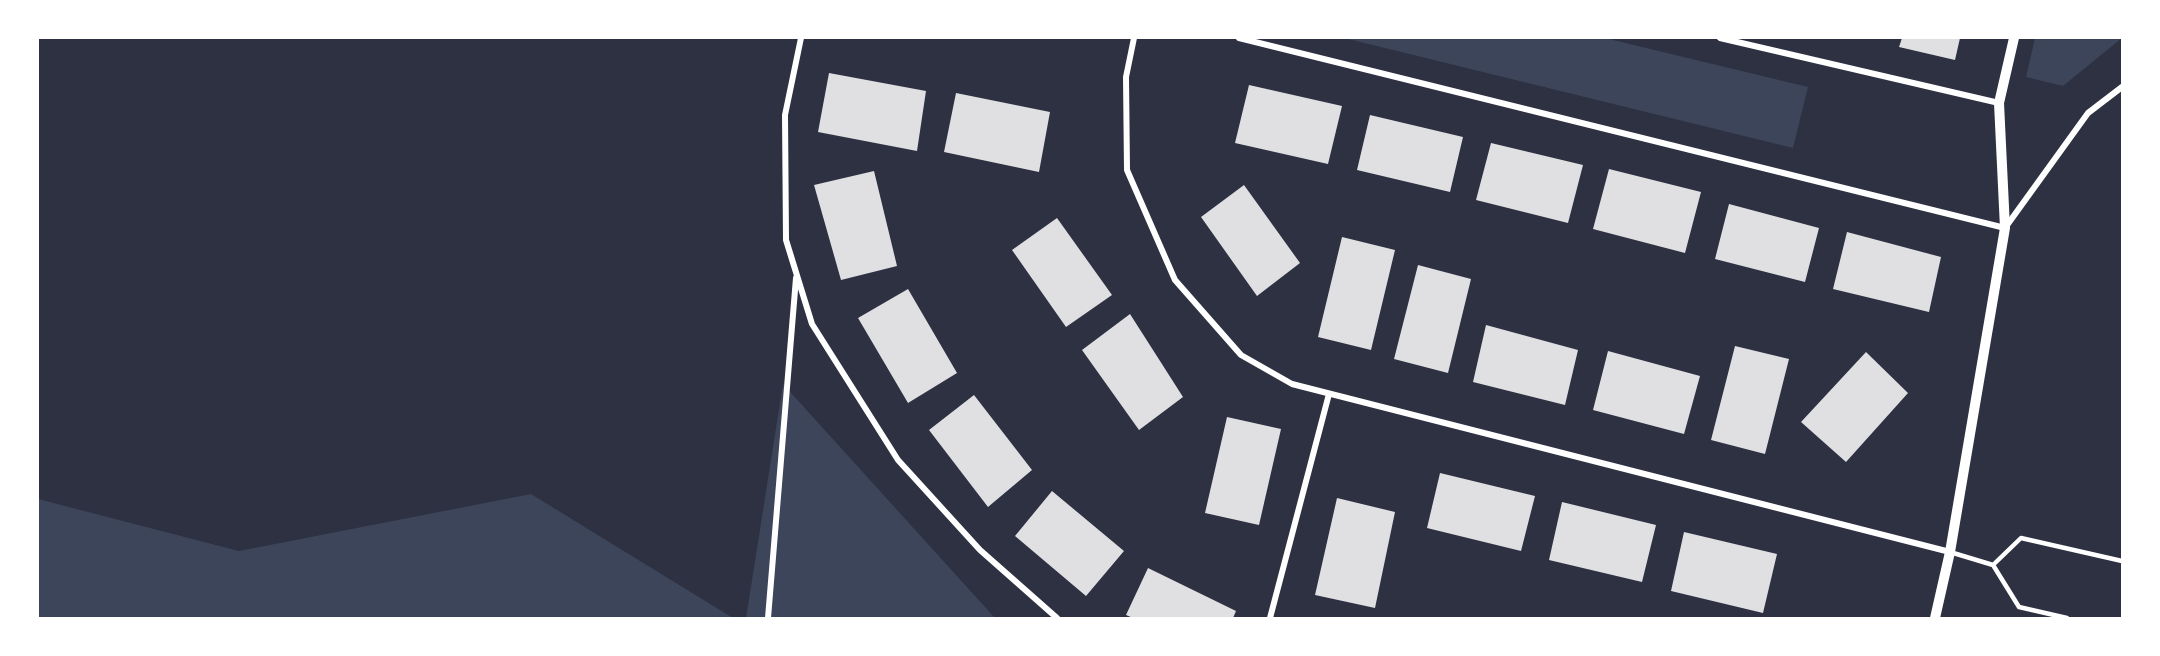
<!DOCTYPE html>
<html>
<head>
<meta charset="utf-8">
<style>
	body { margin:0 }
	#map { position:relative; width:2160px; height:656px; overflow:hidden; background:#2d3142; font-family:Raleway,sans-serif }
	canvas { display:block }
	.frame { position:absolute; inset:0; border:39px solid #fff; pointer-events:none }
</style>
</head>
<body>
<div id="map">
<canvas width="2160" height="656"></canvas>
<div class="frame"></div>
</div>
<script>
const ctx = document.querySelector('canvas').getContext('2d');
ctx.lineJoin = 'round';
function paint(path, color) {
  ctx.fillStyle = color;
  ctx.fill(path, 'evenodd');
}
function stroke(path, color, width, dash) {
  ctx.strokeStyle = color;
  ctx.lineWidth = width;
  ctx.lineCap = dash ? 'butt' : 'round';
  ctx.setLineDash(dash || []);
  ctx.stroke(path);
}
const green = new Path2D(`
	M 1344,38 L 1605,38 L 1808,87 L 1793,148 Z
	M 2035,38 L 2122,38 L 2063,86 L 2026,77 Z
	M 783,384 L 995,618 L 746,618 Z
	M 531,494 L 733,618 L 38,618 L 38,499 L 239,551 Z`);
const building = new Path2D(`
	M 1902,38 L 1960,38 L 1955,60 L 1899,47 Z
	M 829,73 L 926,91 L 917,151 L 818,132 Z
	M 1249,85 L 1342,106 L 1328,164 L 1235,143 Z
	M 956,93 L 1050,112 L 1039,172 L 944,152 Z
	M 1370,115 L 1463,137 L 1450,192 L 1357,170 Z
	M 1491,143 L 1583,165 L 1568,223 L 1476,200 Z
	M 1609,169 L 1701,192 L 1685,253 L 1593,229 Z
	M 874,171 L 897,266 L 841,280 L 814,185 Z
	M 1244,185 L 1300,263 L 1257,296 L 1201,217 Z
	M 1729,204 L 1819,228 L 1805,282 L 1715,259 Z
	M 1057,218 L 1112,295 L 1066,327 L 1012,250 Z
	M 1847,232 L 1941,257 L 1929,312 L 1833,289 Z
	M 1342,237 L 1395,250 L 1371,350 L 1318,337 Z
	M 1418,265 L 1471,279 L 1448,373 L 1394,359 Z
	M 908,289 L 957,373 L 908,403 L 858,318 Z
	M 1130,314 L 1183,397 L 1139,430 L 1082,350 Z
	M 1486,325 L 1578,350 L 1565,405 L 1473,382 Z
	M 1735,346 L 1789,359 L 1765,454 L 1711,440 Z
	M 1608,351 L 1700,376 L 1684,434 L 1593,410 Z
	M 1866,352 L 1908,393 L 1846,462 L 1801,422 Z
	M 974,395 L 1032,470 L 988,507 L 929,430 Z
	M 1227,417 L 1281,429 L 1259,525 L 1205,513 Z
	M 1440,473 L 1535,496 L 1521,551 L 1427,528 Z
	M 1052,491 L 1124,551 L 1086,596 L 1015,536 Z
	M 1337,498 L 1395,512 L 1375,608 L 1315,595 Z
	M 1562,502 L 1656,525 L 1642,582 L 1549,560 Z
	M 1684,532 L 1777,554 L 1763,613 L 1671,591 Z
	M 1148,568 L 1236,611 L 1233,618 L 1133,618 L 1126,615 Z`);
const service = new Path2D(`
	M 1950,552 L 1993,565
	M 2067,618 L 2019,607 L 1993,565 L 2021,538 L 2122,561`);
const minor = new Path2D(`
	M 801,38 L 785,115 L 786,240 L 812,324 L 898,460 L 980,550 L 1057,618
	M 1134,38 L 1126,77 L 1127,170 L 1175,280 L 1241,355 L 1292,384 L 1950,552
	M 1239,38 L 2005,228 L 2088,113 L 2122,87
	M 1720,38 L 1999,103
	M 768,618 L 796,278
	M 1270,618 L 1329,394`);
const tertiary = new Path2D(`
	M 1935,618 L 1950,552 L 2005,228 L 1999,103 L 2014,38`);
paint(green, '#3c4559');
paint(building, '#e0e0e3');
stroke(service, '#fff', 4.5);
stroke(minor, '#fff', 6);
stroke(tertiary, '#fff', 10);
</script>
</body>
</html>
